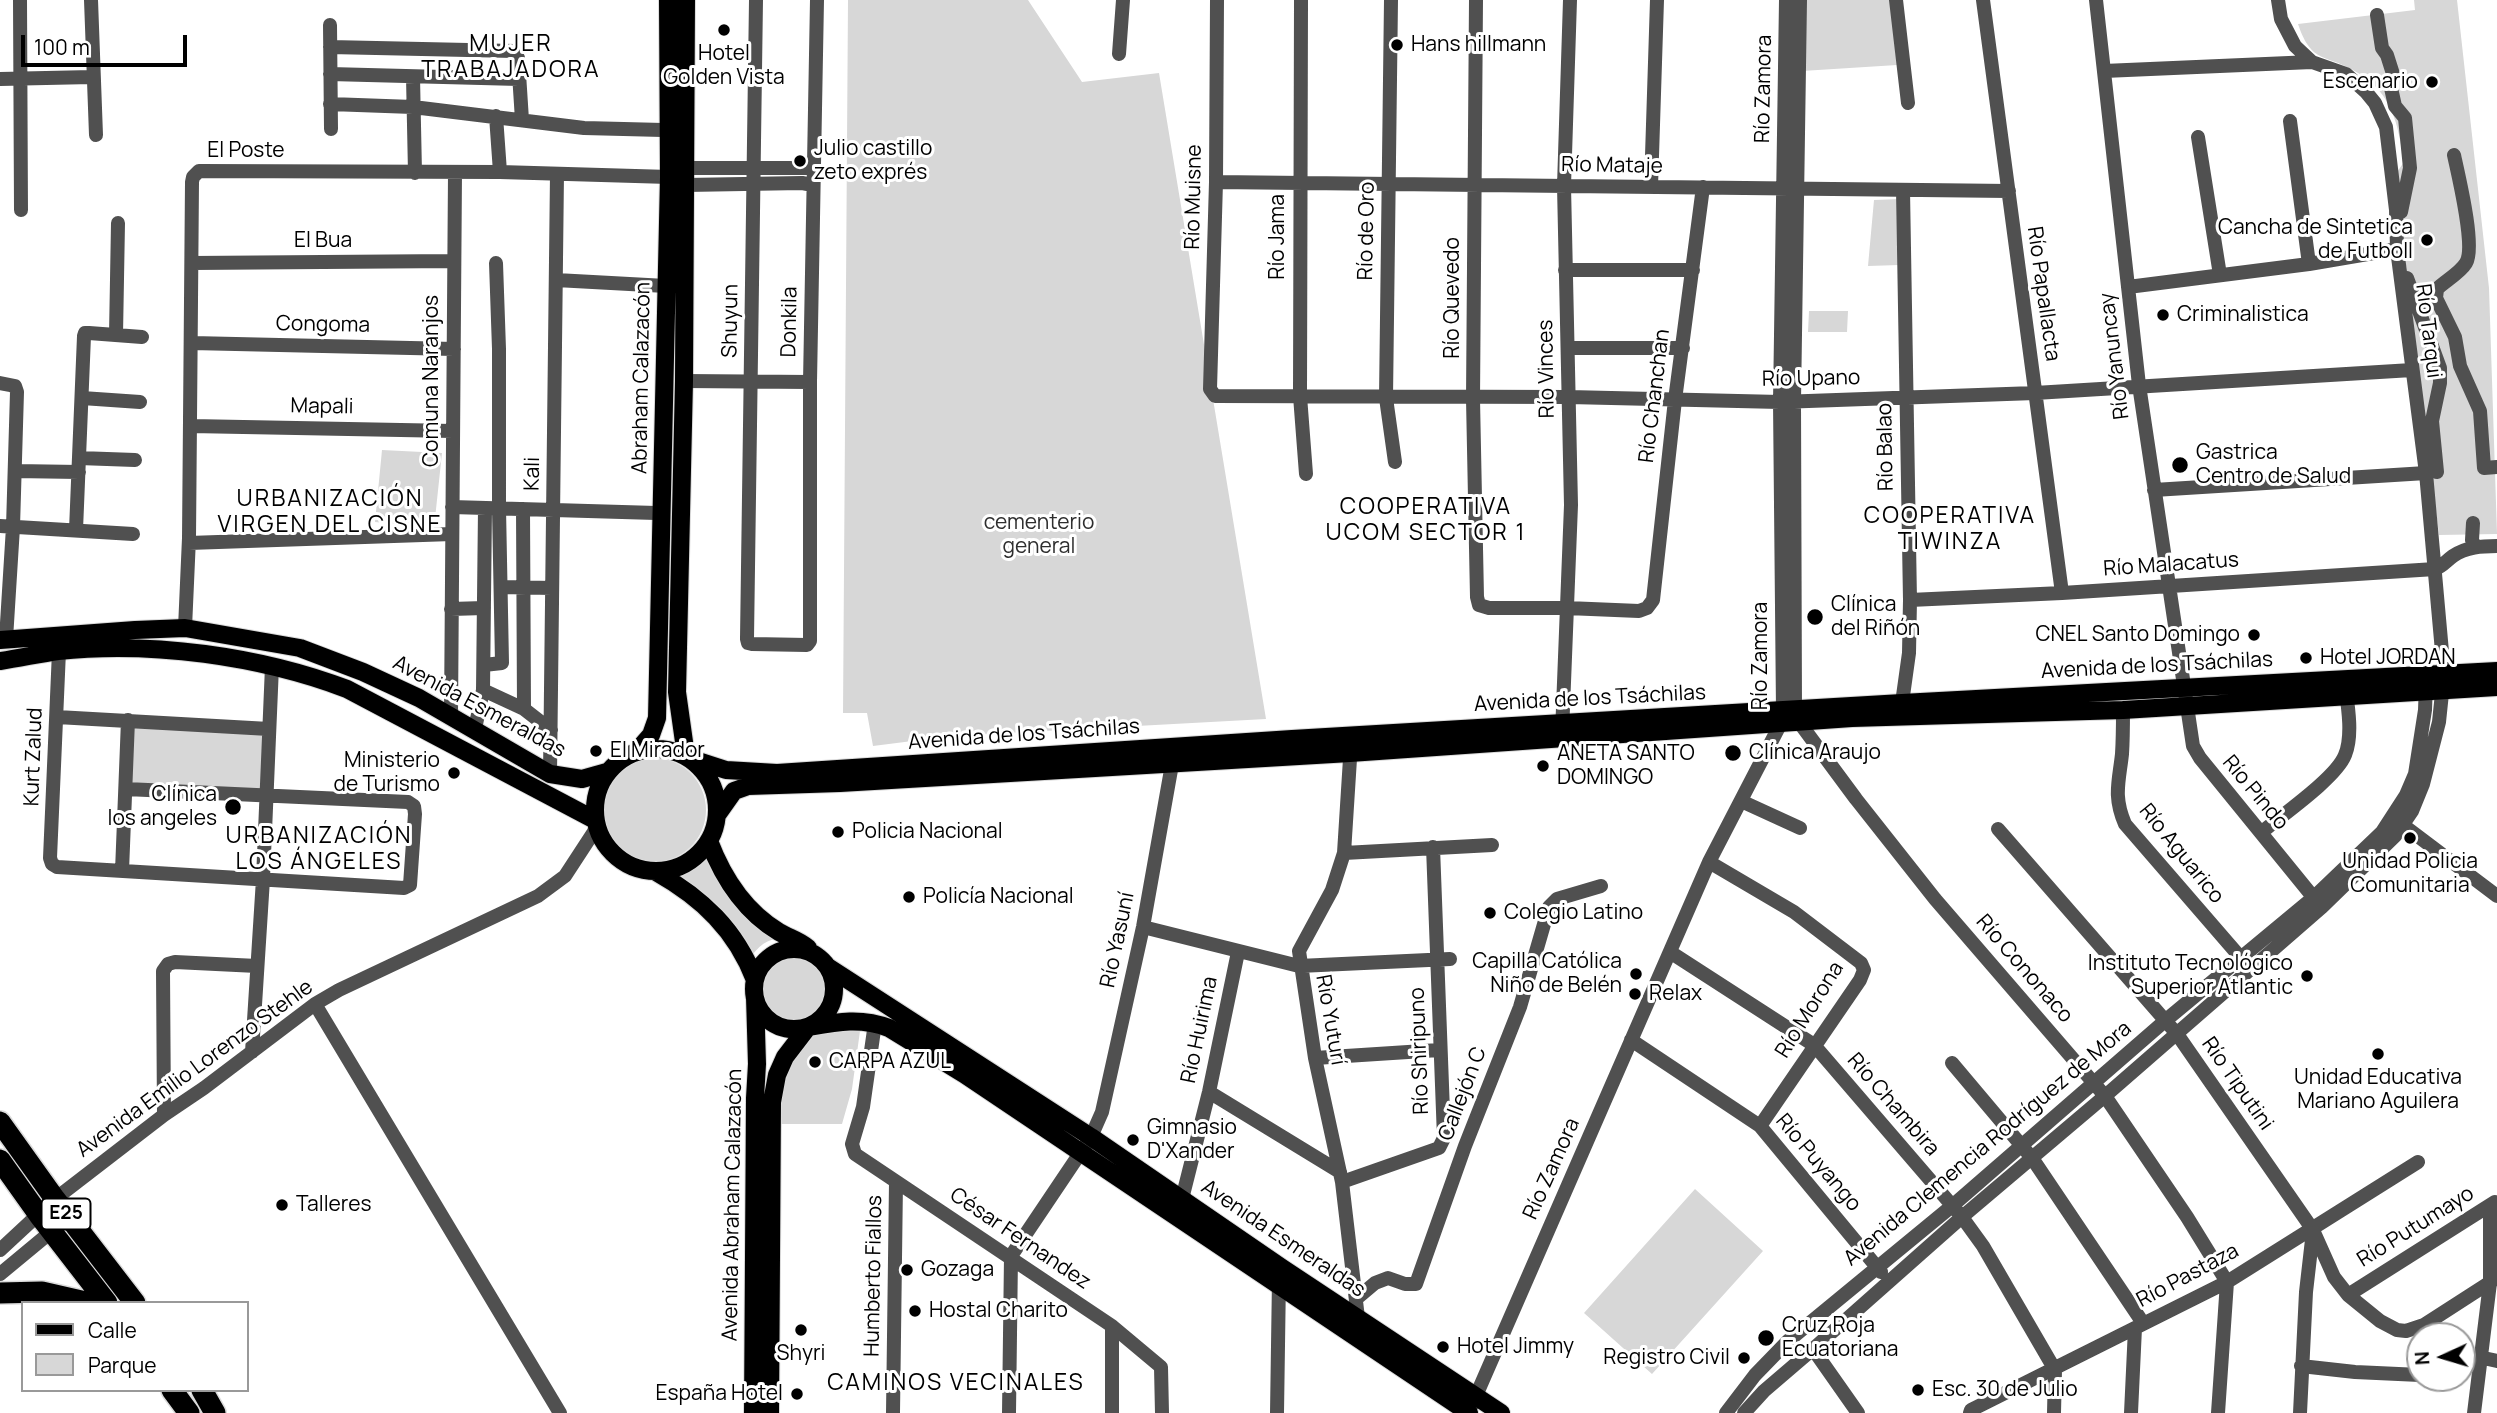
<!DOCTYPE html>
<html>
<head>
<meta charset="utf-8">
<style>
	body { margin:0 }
	#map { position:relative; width:2497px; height:1413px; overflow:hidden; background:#fff; font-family:Manrope,sans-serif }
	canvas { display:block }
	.legend { position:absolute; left:21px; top:1301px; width:228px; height:91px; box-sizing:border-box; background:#fff; border:2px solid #999; margin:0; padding:9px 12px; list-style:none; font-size:21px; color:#000 }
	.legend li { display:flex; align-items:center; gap:14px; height:35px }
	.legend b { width:35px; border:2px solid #999 }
	.north { position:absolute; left:2406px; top:1322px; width:70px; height:70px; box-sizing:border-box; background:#fff; border:2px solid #999; border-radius:50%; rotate:266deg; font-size:19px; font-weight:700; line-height:28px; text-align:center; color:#000 }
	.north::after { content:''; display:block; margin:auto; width:24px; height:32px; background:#000; clip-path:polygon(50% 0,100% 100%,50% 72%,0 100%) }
	.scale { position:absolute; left:21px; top:35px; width:166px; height:32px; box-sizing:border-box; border:4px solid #000; border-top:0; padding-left:9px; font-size:21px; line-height:24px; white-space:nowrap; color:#000; -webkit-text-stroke:5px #fff; paint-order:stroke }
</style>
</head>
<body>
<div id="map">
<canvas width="2497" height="1413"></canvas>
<ul class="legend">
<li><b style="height:9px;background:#000"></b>Calle</li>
<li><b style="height:19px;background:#d7d7d7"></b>Parque</li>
</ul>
<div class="north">N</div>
<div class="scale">100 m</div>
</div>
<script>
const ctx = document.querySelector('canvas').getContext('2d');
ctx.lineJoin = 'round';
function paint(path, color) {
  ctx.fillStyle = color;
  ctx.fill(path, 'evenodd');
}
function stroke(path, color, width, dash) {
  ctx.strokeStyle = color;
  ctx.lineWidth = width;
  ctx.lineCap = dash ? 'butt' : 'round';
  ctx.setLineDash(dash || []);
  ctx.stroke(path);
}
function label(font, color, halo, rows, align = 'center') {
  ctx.font = font + ' Manrope,sans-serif';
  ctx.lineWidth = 6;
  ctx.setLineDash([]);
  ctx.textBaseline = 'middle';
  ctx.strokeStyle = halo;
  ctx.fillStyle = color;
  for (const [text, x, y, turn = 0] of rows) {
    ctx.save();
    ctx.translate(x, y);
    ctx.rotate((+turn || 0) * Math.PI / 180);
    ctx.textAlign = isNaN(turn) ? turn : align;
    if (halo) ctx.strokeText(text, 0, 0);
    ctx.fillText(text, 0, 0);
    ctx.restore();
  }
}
const green = new Path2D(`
	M 848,0 L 1028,0 L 1082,82 L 1159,73 L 1266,719 L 952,736 L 873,746 L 867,713 L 843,713 Z
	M 1804,0 L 1890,0 L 1897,65 L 1802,71 Z
	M 2414,0 L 2457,0 L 2489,288 L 2497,534 L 2439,535 L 2395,175 L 2404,162 C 2398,125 2393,94 2358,73 C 2327,53 2312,66 2298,24 L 2415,10 Z
	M 1901,199 L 1899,265 L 1868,266 L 1874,200 Z
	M 1809,311 L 1848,311 L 1847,332 L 1808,332 Z
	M 382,450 L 442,453 L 434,528 L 375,522 Z
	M 128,720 L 269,729 L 267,796 L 128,788 Z
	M602 810a52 52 0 1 1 104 0a52 52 0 1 1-104 0Z
	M 706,853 C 723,897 741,911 777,939 C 763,940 755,951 747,962 L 675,874 C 689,877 698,864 706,853 Z
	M761 989a33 33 0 1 1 66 0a33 33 0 1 1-66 0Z
	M 850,1029 L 860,1031 L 852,1089 L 842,1124 L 779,1124 L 780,1080 L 810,1035 L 825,1031 Z
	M 1695,1189 L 1763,1251 L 1652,1374 L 1584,1313 Z`);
const minor = new Path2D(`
	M 20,0 L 21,210
	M 91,0 L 96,135
	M 756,0 L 747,639 L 748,643 L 752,644 L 807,645 L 810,641 L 810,382 L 817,0
	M 1217,0 L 1216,182 L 1210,389 L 1215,396 L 1569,397 L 1780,402 L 2035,393 L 2412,370
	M 1301,0 L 1300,396 L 1306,474
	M 1391,0 L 1386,398 L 1395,462
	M 1476,0 L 1473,399 L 1477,597 L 1479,605 L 1489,608 L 1567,608 L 1639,611 L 1647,608 L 1653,600 L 1675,400 L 1703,187
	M 1800,0 L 1794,401 L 1795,710 L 1799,722 L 1856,799 L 1935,899 L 2105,1096 L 2187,1217 L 2227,1282 L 2218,1413
	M 1896,0 L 1908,103
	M 1983,0 L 2062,593
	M 2096,0 L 2139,385 L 2193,746 L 2200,758 L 2318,903
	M 2377,15 L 2382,48 L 2387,55 L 2393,74 L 2391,88 L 2395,106 L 2405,118 L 2410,168 L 2401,212
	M 330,25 L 331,129
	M 330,47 L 514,51 L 518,58 L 522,120
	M 1119,54 L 1123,0
	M 2104,71 L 2312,62
	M 330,74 L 519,79
	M 413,77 L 415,173
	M 0,79 L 92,77
	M 330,104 L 413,107 L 584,128 L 663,130
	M 496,116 L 500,172
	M 2290,121 L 2309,264
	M 2198,137 L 2220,275
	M 2454,155 C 2458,174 2476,247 2466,263 C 2460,273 2445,281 2437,289 L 2436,298 L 2455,337 L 2460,366 L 2480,411 L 2484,468 L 2497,467
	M 686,168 L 814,168
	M 1216,182 L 2009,191
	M 686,185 L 802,183 L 813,185
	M 1651,187 L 1657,0
	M 192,263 L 454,261
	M 1565,270 L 1693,270
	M 2407,278 L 2440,368 L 2440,383 L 2432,421 L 2437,472
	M 556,280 L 666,286
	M 2128,287 L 2309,264 L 2397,249
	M 116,335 L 118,223
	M 192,343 L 454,349
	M 1569,348 L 1683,348
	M 684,381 L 810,382
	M 0,383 L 15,386 L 17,392 L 13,527 L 6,639
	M 82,398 L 140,402
	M 191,426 L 453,431
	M 79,458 L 135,460
	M 15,471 L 79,472
	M 2154,490 L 2426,473
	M 452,507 L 656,513
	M 523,509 L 524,709 L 551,730
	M 2473,523 L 2472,540 L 2475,547
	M 0,526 L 133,534
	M 76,530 L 84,336 L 85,333 L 89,333 L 142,337
	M 189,543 L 452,534
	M 501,587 L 552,588
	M 1910,600 L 2062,593 L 2435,569 C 2443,566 2446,561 2453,556 C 2466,547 2482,546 2497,546
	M 451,609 L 484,608
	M 185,628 L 189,538 L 192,182 L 193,177 L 199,171 L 500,172 L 669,177
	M 59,651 L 50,858 L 52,864 L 57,867 L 404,888 L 410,885 L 415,814 L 414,806 L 408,802 L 126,789
	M 484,665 L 502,663 L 499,508 L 499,349 L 496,263
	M 483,690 L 524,709
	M 1902,703 L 1909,653 L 1910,600 L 1903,190
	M 2123,710 C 2123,724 2123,739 2122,754 C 2119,782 2113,796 2125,824 L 2247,965
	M 451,715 L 455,173
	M 57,717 L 269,729
	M 475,729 L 483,690 L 485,508
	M 1562,733 L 1571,505 L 1564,186 L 1570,0
	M 1351,743 L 1344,853 L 1332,890 L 1299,951 L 1315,1058 L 1342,1182 L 1358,1318
	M 550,774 L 557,174
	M 1741,801 L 1800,828
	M 2403,825 L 2497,896
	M 1998,829 L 2177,1034 L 2313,1230 L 2334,1277 L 2348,1295 L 2380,1321 L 2397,1330 L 2406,1331 L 2424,1325 L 2497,1278
	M 2262,832 C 2282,815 2336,778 2345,755 C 2353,736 2348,706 2345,685
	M 1344,853 L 1492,845
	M 1709,862 L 1794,912 L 1861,963 L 1864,970 L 1860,980 L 1760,1126
	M 122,871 L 128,720
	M 1143,927 L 1299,966 L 1450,959
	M 1670,952 L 1814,1045 L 1962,1217 L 1983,1246 L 2055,1370 L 2054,1413
	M 315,1004 L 560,1413
	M 875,1023 L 863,1107 L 852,1144 L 855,1154 L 1112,1326 L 1161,1367 L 1162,1413
	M 1631,1040 L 1760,1126 L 1881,1272
	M 252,1052 L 263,879 L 272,666
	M 1315,1058 L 1439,1050
	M 1952,1063 L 2032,1158 L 2143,1323
	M 1209,1092 L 1340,1172
	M 164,1115 L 163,971 L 168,964 L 175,962 L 257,966
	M 1342,1182 L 1439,1148 L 1444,1138 L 1433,847
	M 1182,1199 L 1209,1092 L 1238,952
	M 0,1250 L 55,1199 L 164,1115 L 204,1088 L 315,1004 L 339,990 L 538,896 L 565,876 L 597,827
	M 0,1274 L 58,1226
	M 2348,1295 L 2495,1202
	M 1356,1299 L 1375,1283 L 1388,1278 L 1405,1284 L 1416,1284 L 1465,1146 L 1520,1007 L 1549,907 L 1557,899 L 1601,886
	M 1112,1326 L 1112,1413
	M 1813,1349 L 1858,1413
	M 2462,1363 L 2479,1357 L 2497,1361
	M 2301,1366 L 2355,1372 L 2420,1375
	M 1472,1405 L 1709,862 L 1781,723 L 1783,711 L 1780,402 L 1786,0
	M 893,1413 L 896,1182
	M 1009,1413 L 1011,1256 L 1091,1137 L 1102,1112 L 1143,927 L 1174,753
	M 1277,1413 L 1279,1278
	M 1726,1413 L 1755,1375 L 1788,1341 L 1952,1206 L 2166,1020 L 2313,898 L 2382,832 L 2406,795 L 2415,774 L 2425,710 L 2426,683
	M 1744,1413 L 1764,1391 L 1813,1349 L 1962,1217 L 2105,1096 L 2322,907 L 2395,836 L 2412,811 L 2423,784 L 2439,722 L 2444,674 L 2426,473 L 2397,249 L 2396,210 L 2386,127 L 2375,103 L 2366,92 L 2346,74 L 2312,62 L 2295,46 L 2281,19 L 2278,0
	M 1970,1413 L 1971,1410 L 2227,1282 L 2418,1162
	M 2131,1413 L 2135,1328
	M 2300,1413 L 2306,1292 L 2313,1231
	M 2474,1413 L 2490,1283 L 2490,1206`);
const major = new Path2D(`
	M 686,0 L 684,381 L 677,692 L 686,756
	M 0,640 L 135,630 L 185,628 L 300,648 L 363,672 L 419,698 L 550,774 L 582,779 L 607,772
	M 0,661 C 19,658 39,654 58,651 C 151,641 260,656 347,689 L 595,820
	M595 810a61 61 0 1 1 122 0a61 61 0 1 1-122 0Z
	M 637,751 L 651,735 L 657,718 L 669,177 L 668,0
	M 689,758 L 726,770 L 777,773 L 1292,739 L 1902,703 L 2497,671
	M 717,815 L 734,791 L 748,786 L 840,783 L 1350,753 L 1852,718 L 2123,710 L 2497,687
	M 709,841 C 723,878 744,911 779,932 C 789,938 799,940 808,948
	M 656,872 C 702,898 736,930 755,980
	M754 989a40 40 0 1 1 80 0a40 40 0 1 1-80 0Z
	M 828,967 L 1091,1137 L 1282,1268 L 1501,1413
	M 753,1413 L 755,1098 L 757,1064 L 755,997
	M 770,1413 L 772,1102 L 777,1075 L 785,1057 L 808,1027 C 836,1022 861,1017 889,1028 L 964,1074 L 1469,1413`);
const highway = new Path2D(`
	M 0,1122 L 55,1199 L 135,1303
	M 0,1160 L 39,1215 L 107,1303
	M 0,1293 L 42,1292 L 90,1303
	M 172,1390 L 189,1413
	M 202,1390 L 215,1413`);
const markers = [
	[724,30,7,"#000"],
	[1397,45,7,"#000"],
	[2432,82,7,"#000"],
	[800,161,7,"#000"],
	[2427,240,7,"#000"],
	[2163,315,7,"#000"],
	[2180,465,9,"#000"],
	[1815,617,9,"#000"],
	[2254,635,7,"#000"],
	[2306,658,7,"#000"],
	[596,751,7,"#000"],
	[1733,753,9,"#000"],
	[1543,766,7,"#000"],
	[454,773,7,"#000"],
	[233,807,9,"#000"],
	[838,832,7,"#000"],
	[2410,838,7,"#000"],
	[909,897,7,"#000"],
	[1490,913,7,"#000"],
	[1636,974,7,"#000"],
	[2307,976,7,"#000"],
	[1635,994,7,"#000"],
	[2378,1054,7,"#000"],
	[815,1062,7,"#000"],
	[1133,1140,7,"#000"],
	[282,1205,7,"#000"],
	[907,1270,7,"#000"],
	[915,1311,7,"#000"],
	[801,1330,7,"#000"],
	[1766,1338,9,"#000"],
	[1443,1347,7,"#000"],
	[1744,1358,7,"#000"],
	[1918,1390,7,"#000"],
	[797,1394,7,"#000"]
];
const shields = [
	[66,1214,49]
];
const shieldNames = [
	["E25",66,1214]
];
const poiNames = [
	["Hans hillmann",1411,45],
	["Hotel",724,54,"center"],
	["Golden Vista",724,78,"center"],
	["Escenario",2418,82,"right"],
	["Julio castillo",814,149],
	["zeto exprés",814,173],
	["Cancha de Sintetica",2413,228,"right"],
	["de Futboll",2413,252,"right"],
	["Criminalistica",2177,315],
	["Gastrica",2196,453],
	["Centro de Salud",2196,477],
	["Clínica",1831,605],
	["del Riñón",1831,629],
	["CNEL Santo Domingo",2240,635,"right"],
	["Hotel JORDAN",2320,658],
	["El Mirador",610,751],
	["Clínica Araujo",1749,753],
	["ANETA SANTO",1557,754],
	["DOMINGO",1557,778],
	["Ministerio",440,761,"right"],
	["de Turismo",440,785,"right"],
	["Clínica",217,795,"right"],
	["los angeles",217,819,"right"],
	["Policia Nacional",852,832],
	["Unidad Policia",2410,862,"center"],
	["Comunitaria",2410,886,"center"],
	["Policía Nacional",923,897],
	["Colegio Latino",1504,913],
	["Capilla Católica",1622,962,"right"],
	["Niño de Belén",1622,986,"right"],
	["Instituto Tecnológico",2293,964,"right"],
	["Superior Atlantic",2293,988,"right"],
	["Relax",1649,994],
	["CARPA AZUL",829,1062],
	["Unidad Educativa",2378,1078,"center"],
	["Mariano Aguilera",2378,1102,"center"],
	["Gimnasio",1147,1128],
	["D'Xander",1147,1152],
	["Talleres",296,1205],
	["Gozaga",921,1270],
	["Hostal Charito",929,1311],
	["Cruz Roja",1782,1326],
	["Ecuatoriana",1782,1350],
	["Hotel Jimmy",1457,1347],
	["Shyri",801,1354,"center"],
	["Registro Civil",1730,1358,"right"],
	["Esc. 30 de Julio",1932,1390],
	["España Hotel",783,1394,"right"]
];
const streetNames = [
	["Río Zamora",1764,89,-89],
	["El Poste",246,151],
	["Río Mataje",1612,166,1],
	["Río Muisne",1194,197,-89],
	["Río de Oro",1367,231,-89],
	["Río Jama",1278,237,-90],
	["El Bua",323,241],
	["Río Papallacta",2043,294,82],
	["Río Quevedo",1453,298,-90],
	["Shuyun",731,321,-89],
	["Donkila",790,322,-89],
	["Congoma",323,325,1],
	["Río Tarqui",2428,331,83],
	["Río Yanuncay",2115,356,-97],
	["Río Vinces",1547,369,-91],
	["Abraham Calazacón",642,378,-89],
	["Río Upano",1811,379,-1],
	["Comuna Naranjos",432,381,-90],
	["Río Chanchan",1655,396,-83],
	["Mapali",322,407,1],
	["Río Balao",1886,447,-91],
	["Kali",533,474,-89],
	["Río Malacatus",2171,565,-4],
	["Río Zamora",1761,656,-90],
	["Avenida de los Tsáchilas",2157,666,-3],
	["Avenida de los Tsáchilas",1590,699,-3],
	["Avenida Esmeraldas",479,707,28],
	["Avenida de los Tsáchilas",1024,735,-4],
	["Kurt Zalud",34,757,-88],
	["Río Pindo",2255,793,50],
	["Río Aguarico",2181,854,51],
	["Río Yasuní",1118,940,-78],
	["Río Cononaco",2024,969,49],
	["Río Morona",1810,1010,-58],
	["Río Yuturí",1330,1020,80],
	["Río Huirima",1200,1030,-78],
	["Río Shiripuno",1420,1051,-92],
	["Avenida Emilio Lorenzo Stehle",195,1069,-36],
	["Río Tiputini",2237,1084,55],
	["Callejón C",1463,1094,-69],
	["Río Chambira",1893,1105,49],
	["Avenida Clemencia Rodríguez de Mora",1988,1144,-40],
	["Río Puyango",1818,1163,50],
	["Río Zamora",1552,1169,-66],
	["Avenida Abraham Calazacón",733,1205,-89],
	["Río Putumayo",2416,1227,-32],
	["César Fernandez",1020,1239,34],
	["Avenida Esmeraldas",1283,1239,34],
	["Humberto Fiallos",874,1276,-89],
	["Río Pastaza",2188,1276,-28]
];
const parkNames = [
	["cementerio",1039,523],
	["general",1039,547]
];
const neighbourhoodNames = [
	["MUJER",511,45],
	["TRABAJADORA",511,71],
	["URBANIZACIÓN",330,500],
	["VIRGEN DEL CISNE",330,526],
	["COOPERATIVA",1426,508],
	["UCOM SECTOR 1",1426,534],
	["COOPERATIVA",1950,517],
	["TIWINZA",1950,543],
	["URBANIZACIÓN",319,837],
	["LOS ÁNGELES",319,863],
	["CAMINOS VECINALES",956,1384]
];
paint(green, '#d7d7d7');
stroke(major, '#dbdbdb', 20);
stroke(highway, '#dbdbdb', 24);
stroke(minor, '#505050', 14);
stroke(major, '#000', 18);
stroke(highway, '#000', 21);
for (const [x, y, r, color] of markers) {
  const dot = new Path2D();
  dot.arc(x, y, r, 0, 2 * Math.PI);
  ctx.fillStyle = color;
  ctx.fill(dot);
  stroke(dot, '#fff', 2.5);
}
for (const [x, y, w] of shields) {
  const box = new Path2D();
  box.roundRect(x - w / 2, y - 15.5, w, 31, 5);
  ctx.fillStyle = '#fff';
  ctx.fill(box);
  stroke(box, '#000', 2);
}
label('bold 19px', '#000', null, shieldNames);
label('21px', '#000', '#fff', poiNames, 'left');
label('21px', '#000', '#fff', streetNames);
label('21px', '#2e2e2e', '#fff', parkNames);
ctx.letterSpacing = '2px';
label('23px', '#000', '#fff', neighbourhoodNames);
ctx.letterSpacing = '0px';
</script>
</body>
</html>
